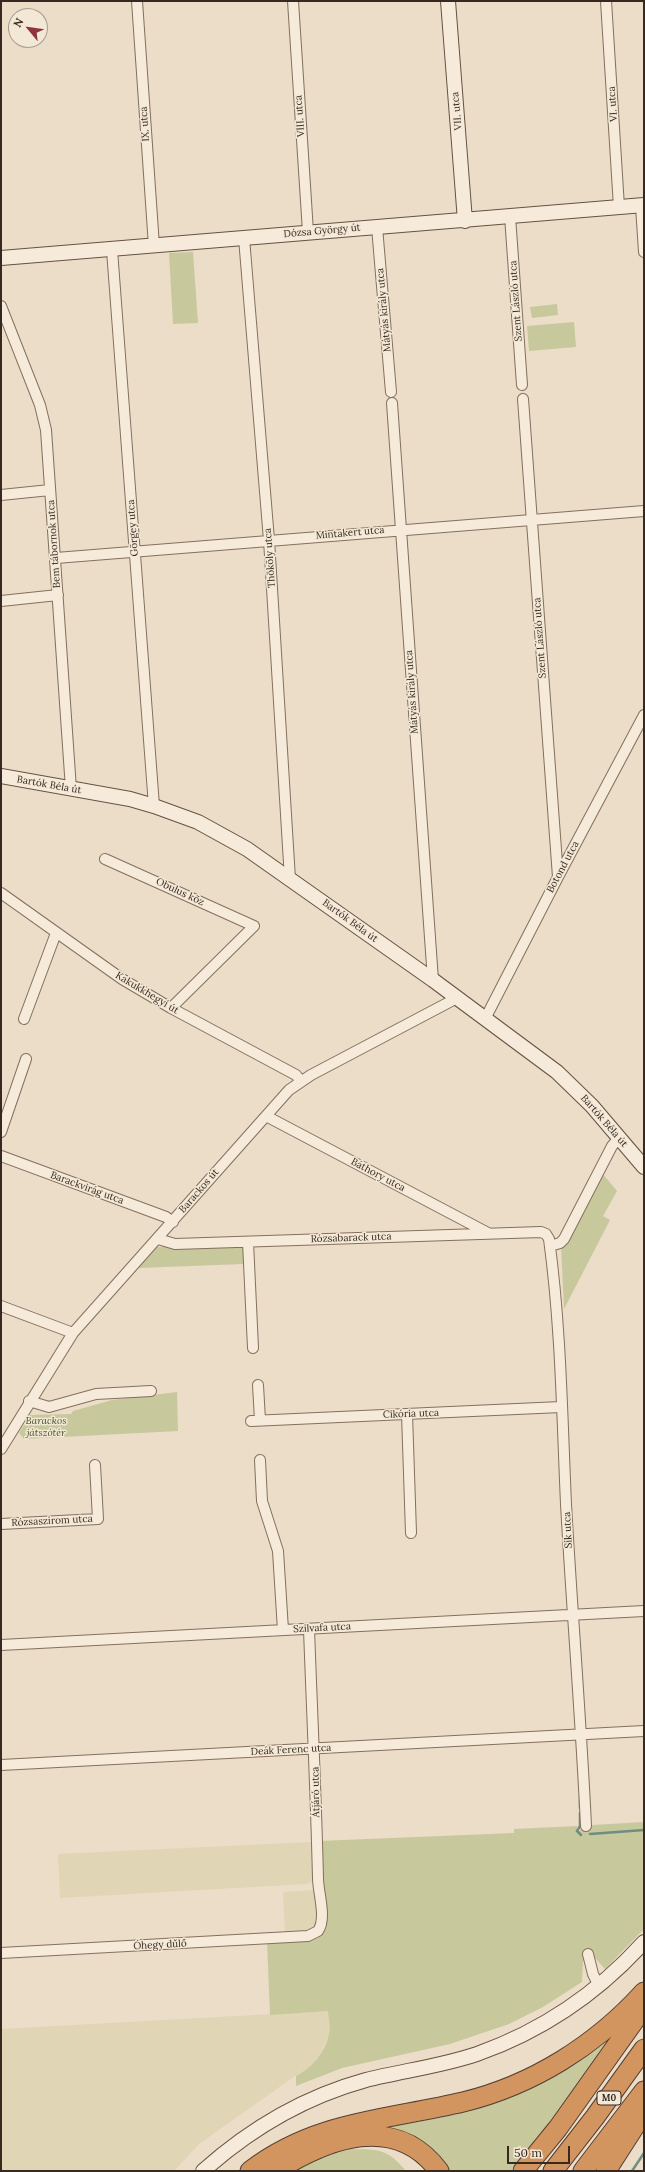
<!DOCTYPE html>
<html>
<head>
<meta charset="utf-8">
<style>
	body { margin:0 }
	#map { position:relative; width:645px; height:2172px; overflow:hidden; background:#ebddc7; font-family:Lora,serif }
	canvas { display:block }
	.frame { position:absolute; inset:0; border:2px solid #372920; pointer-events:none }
	.north { position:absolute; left:8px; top:8px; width:40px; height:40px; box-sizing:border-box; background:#f3e8d6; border:1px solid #a89c8d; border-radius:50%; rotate:299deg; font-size:11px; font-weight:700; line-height:16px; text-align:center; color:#372920 }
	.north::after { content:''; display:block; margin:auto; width:14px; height:18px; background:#8f333c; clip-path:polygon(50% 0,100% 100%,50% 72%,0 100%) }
	.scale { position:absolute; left:507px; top:2146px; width:63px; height:18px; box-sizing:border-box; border:2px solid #372920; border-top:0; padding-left:5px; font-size:12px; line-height:14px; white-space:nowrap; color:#372920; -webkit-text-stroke:3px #f3e8d6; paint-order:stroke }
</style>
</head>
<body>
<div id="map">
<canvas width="645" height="2172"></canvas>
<div class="frame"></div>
<div class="north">N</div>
<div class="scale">50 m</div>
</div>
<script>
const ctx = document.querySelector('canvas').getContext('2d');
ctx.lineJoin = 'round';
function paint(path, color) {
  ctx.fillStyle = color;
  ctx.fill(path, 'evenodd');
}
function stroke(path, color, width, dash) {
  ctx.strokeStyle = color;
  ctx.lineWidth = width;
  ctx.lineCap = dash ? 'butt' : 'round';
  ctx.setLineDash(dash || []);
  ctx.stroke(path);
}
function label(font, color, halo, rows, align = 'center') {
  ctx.font = font + ' Lora,serif';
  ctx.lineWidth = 3;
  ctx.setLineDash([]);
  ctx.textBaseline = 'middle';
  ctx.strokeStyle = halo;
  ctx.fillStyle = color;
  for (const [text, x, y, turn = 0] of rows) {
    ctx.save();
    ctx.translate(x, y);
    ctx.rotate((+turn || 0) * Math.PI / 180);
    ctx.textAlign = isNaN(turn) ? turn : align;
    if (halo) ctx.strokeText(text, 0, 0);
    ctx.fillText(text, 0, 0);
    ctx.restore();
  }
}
const farmland = new Path2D(`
	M 312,1842 L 314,1877 L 313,1881 L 306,1884 L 60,1898 L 58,1854 Z
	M 316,1890 L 318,1921 L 313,1931 L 285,1935 L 283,1892 Z
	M 328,2011 L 330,2033 L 320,2055 L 309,2070 L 295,2076 L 199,2144 L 174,2171 L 1,2171 L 1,2029 Z`);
const green = new Path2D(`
	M 193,252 L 198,323 L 173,324 L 169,253 Z
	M 557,304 L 558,315 L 532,318 L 530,307 Z
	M 574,322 L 576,347 L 529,351 L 527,326 Z
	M 602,1173 L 617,1191 L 603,1216 L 610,1220 L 564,1309 L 561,1246 Z
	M 243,1245 L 243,1264 L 138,1268 L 157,1247 Z
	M 177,1392 L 178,1431 L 24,1439 L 19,1433 L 30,1415 L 71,1414 L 73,1411 L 112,1400 Z
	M 644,1822 L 644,1929 L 605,1969 L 595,1958 L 583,1961 L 582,1982 L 543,2007 L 509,2024 L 450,2044 L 342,2068 L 296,2086 L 296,2076 C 312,2068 325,2053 329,2034 C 331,2027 328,2018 328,2011 L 270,2015 L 267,1942 L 318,1938 L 320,1935 L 319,1841 L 514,1833 L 514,1829 L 577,1826 L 576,1832 L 592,1825 Z
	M 631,2016 L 514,2171 L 446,2171 L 367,2130 C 417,2122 480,2113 526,2091 C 566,2073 600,2046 631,2016 Z
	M 349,2149 C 378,2150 386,2147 406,2171 L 293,2171 L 301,2165 Z`);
const stream = new Path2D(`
	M 580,1798 L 580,1808
	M 580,1813 L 580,1826 L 577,1831 L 581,1835
	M 590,1834 L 644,1830
	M 632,2171 L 644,2153`);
const street = new Path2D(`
	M 137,1 L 154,246
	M 293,1 L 308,232
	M 606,1 L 619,207
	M 641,206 L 644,252
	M 510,216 L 522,385
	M 377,227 L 391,392
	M 244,238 L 269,540 L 290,879
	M 112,250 L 154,806
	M 1,306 L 40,405 L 46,430 L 71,789
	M 523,399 L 558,877
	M 392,403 L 433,980
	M 1,495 L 50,490
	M 56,558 L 644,511
	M 1,601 L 58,595
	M 105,859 L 254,926 L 171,1008
	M 1,893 L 122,979 L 171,1008 L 296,1075 L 301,1081
	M 24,1019 L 56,933
	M 485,1019 L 558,877 L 644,715
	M 266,1116 L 488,1233
	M 1,1132 L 26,1059
	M 1,1156 L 166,1217 L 173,1222
	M 158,1239 L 175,1244 L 541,1232 L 546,1234 L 549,1239 C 561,1327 562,1415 566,1504 C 572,1611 581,1719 586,1826
	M 248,1242 L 253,1348
	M 550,1246 L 560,1243 L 564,1239 L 612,1146 L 619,1138
	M 1,1306 L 73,1333
	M 258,1385 L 260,1420
	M 29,1401 L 49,1407 L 96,1394 L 151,1391
	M 407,1414 L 411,1533
	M 251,1421 L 561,1407
	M 1,1449 L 73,1333 L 289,1090 L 311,1075 L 457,998
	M 260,1460 L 262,1501 L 278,1551 L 283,1630
	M 1,1524 L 98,1519 L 95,1465
	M 1,1645 L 644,1611
	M 1,1765 L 644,1731
	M 1,1953 L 308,1936 L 318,1931 C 327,1918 318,1893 318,1878 C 316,1795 312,1712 309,1629
	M 588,1954 L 593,1974 L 599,1986`);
const secondary = new Path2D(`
	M 448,1 L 465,221
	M 1,258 L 644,205
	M 1,776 L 130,799 L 154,806 L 198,822 L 247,849 L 433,980 L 557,1072 L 592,1106 L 644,1167
	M 203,2171 C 250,2129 304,2097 366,2080 C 402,2071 442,2066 477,2054 C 542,2031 598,1993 644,1942`);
const highway = new Path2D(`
	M 250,2171 C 315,2121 387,2120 463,2102 C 533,2085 596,2045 644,1992
	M 276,2171 C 327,2139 395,2112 439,2171
	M 523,2171 L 558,2128 L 644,2007
	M 553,2171 L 595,2117 L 644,2049
	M 583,2171 L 644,2091
	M 606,2171 L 644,2112`);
const shields = [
	[609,2098,24]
];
const shieldNames = [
	["M0",609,2098]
];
const streetNames = [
	["VI. utca",613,104,-94],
	["VII. utca",457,111,-95],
	["VIII. utca",300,116,-94],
	["IX. utca",145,124,-94],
	["Dózsa György út",322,231,-5],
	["Szent László utca",516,301,-94],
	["Mátyás király utca",384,310,-95],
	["Görgey utca",133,528,-94],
	["Mintakert utca",350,533,-5],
	["Bem tábornok utca",54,544,-94],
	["Thököly utca",270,558,-94],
	["Szent László utca",540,638,-94],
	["Mátyás király utca",412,692,-94],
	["Bartók Béla út",49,785,10],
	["Botond utca",563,867,-62],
	["Obulus köz",180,892,25],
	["Bartók Béla út",350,921,36],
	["Kakukkhegyi út",147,993,31],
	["Bartók Béla út",604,1121,49],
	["Báthory utca",378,1175,28],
	["Barackvirág utca",87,1188,20],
	["Barackos út",199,1191,-49],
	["Rózsabarack utca",351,1238,-2],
	["Cikória utca",411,1414,-2],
	["Rózsaszirom utca",52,1521,-3],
	["Sík utca",568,1530,-93],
	["Szilvafa utca",322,1628,-3],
	["Deák Ferenc utca",291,1750,-3],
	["Átjáró utca",316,1792,-91],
	["Óhegy dűlő",160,1945,-3]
];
const parkNames = [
	["Barackos",46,1421],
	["játszótér",46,1433]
];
paint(farmland, '#e0d5b5');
paint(green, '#c7c89c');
stroke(stream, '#6f8d83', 2.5);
stroke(street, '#856f5e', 12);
stroke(secondary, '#675141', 16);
stroke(highway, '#543e32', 21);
stroke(street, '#f6ebda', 10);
stroke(secondary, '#f6ebda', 14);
stroke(highway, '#d39560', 19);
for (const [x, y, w] of shields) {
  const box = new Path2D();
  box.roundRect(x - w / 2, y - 7, w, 14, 3);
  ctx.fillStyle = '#f3e8d6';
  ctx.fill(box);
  stroke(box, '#372920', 1);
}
label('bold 9px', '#372920', null, shieldNames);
label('10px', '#372920', '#f3e8d6', streetNames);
label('italic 10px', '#4b5229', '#f3e8d6', parkNames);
</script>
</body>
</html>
